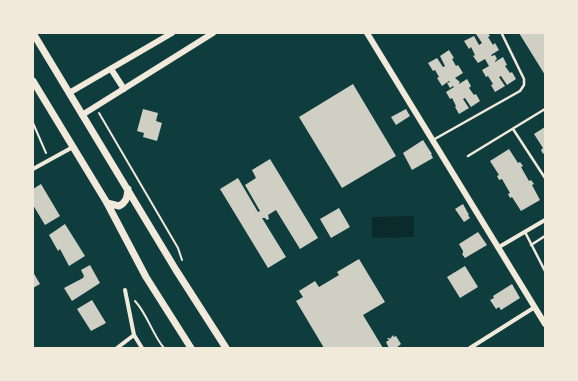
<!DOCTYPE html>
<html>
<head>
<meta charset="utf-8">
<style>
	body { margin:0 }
	#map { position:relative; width:578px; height:381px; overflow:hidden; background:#0f3d3e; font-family:"Source Serif 4",serif }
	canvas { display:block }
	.frame { position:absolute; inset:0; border:34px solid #f1e9da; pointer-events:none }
</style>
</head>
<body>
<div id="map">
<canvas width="578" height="381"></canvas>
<div class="frame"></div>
</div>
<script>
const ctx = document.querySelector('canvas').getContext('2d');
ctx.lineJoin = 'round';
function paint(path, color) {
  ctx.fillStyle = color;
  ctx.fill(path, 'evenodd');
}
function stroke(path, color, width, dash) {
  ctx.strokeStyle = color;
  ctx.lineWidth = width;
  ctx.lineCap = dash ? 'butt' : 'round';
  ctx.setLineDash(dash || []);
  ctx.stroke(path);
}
const water = new Path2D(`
	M 414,216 L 414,237 L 372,238 L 372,217 Z`);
const building = new Path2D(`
	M 478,33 L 488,33 L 490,36 L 488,37 L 493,45 L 495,43 L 499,50 L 491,55 L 492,56 L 495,55 L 497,59 L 495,61 L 495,62 L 503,57 L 507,65 L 505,66 L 510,73 L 512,72 L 516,79 L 507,85 L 501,76 L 499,77 L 505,86 L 495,92 L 491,85 L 493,84 L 488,76 L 486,77 L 482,70 L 489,66 L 485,59 L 478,63 L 473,56 L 475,55 L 471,47 L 469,49 L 464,41 L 474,36 L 479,45 L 482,43 L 476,34 Z
	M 519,33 L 545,33 L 545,75 Z
	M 449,50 L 454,58 L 452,59 L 456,66 L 458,65 L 463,73 L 455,78 L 460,82 L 459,83 L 459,84 L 467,79 L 471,86 L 469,88 L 474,95 L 476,94 L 480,101 L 471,107 L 465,98 L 463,99 L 469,108 L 459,114 L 455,107 L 456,106 L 452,98 L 450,99 L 446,92 L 454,87 L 453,86 L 450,88 L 447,83 L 450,82 L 449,81 L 442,86 L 437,78 L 439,77 L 435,70 L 433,71 L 428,63 L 437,58 L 443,67 L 445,66 L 440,56 Z
	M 353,84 L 396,156 L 342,188 L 299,117 Z
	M 143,109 L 158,113 L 156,121 L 162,123 L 157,141 L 143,137 L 144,133 L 137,131 Z
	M 406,109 L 410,116 L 396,125 L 391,117 Z
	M 545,127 L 545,152 L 543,154 L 541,150 L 543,148 L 534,134 Z
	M 423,140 L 432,154 L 431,154 L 433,158 L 412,170 L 403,153 Z
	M 509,149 L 518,163 L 520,162 L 523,166 L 521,167 L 529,181 L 531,180 L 534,184 L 532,185 L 540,200 L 521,211 L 512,197 L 510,198 L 508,194 L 510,193 L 502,179 L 499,180 L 497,176 L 499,175 L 490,161 Z
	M 270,159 L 318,238 L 300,249 L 276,210 L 268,215 L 269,219 L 267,220 L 265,218 L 262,218 L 286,257 L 268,268 L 220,189 L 238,178 L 258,212 L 260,211 L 245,185 L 256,178 L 252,170 Z
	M 41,184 L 60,216 L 45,225 L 33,205 L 33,189 Z
	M 463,204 L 469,215 L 468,215 L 470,218 L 464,222 L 455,209 Z
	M 339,208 L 350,227 L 331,238 L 320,219 Z
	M 65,224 L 85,256 L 69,266 L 60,249 L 58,251 L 49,235 Z
	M 478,232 L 487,245 L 465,258 L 462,254 L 463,253 L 463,251 L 459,244 Z
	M 359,259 L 385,302 L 363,315 L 383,348 L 324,348 L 296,301 L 303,297 L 299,291 L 315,281 L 319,287 L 339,275 L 337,272 Z
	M 90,265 L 100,283 L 72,301 L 64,288 L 83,278 L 84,276 L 81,270 Z
	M 465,266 L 478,287 L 460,298 L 447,277 Z
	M 33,272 L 40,284 L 33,288 Z
	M 512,284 L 520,298 L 501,310 L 499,307 L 496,309 L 490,300 L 494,298 L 493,296 Z
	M 92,300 L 106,323 L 91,331 L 77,309 Z
	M 393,335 L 394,337 L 396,336 L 401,344 L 396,348 L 389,348 L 386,342 L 389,340 L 387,338 L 389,338 L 390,339 Z`);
const path = new Path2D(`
	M 99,113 L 178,248 L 182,260
	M 33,123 L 46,153
	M 135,301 C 148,315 152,334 164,348`);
const service = new Path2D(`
	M 513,129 L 545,178
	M 433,140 L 520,91 L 524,85 L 524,79 L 502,34
	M 468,156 L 545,109
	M 525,232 L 545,271
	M 531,245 L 545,236`);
const minor = new Path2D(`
	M 33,169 L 73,147
	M 499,247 L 545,220
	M 125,290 L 134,335 L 142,348
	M 117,348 L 134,335
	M 470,348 L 535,307`);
const tertiary = new Path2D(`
	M 367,33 L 545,324
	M 111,69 L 124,89
	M 69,93 L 172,33
	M 82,115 L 213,33`);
const secondary = new Path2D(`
	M 33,33 L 176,270 L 226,348
	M 33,81 L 107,203 L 146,277 L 191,348
	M 107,203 L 119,206 C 127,202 127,197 128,189`);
paint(water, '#0a2a2b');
paint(building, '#cfcfc3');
stroke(path, '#f1e9da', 2);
stroke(service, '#f1e9da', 2.5);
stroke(minor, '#f1e9da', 4);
stroke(tertiary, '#f1e9da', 6);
stroke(secondary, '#f1e9da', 7);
</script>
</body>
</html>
